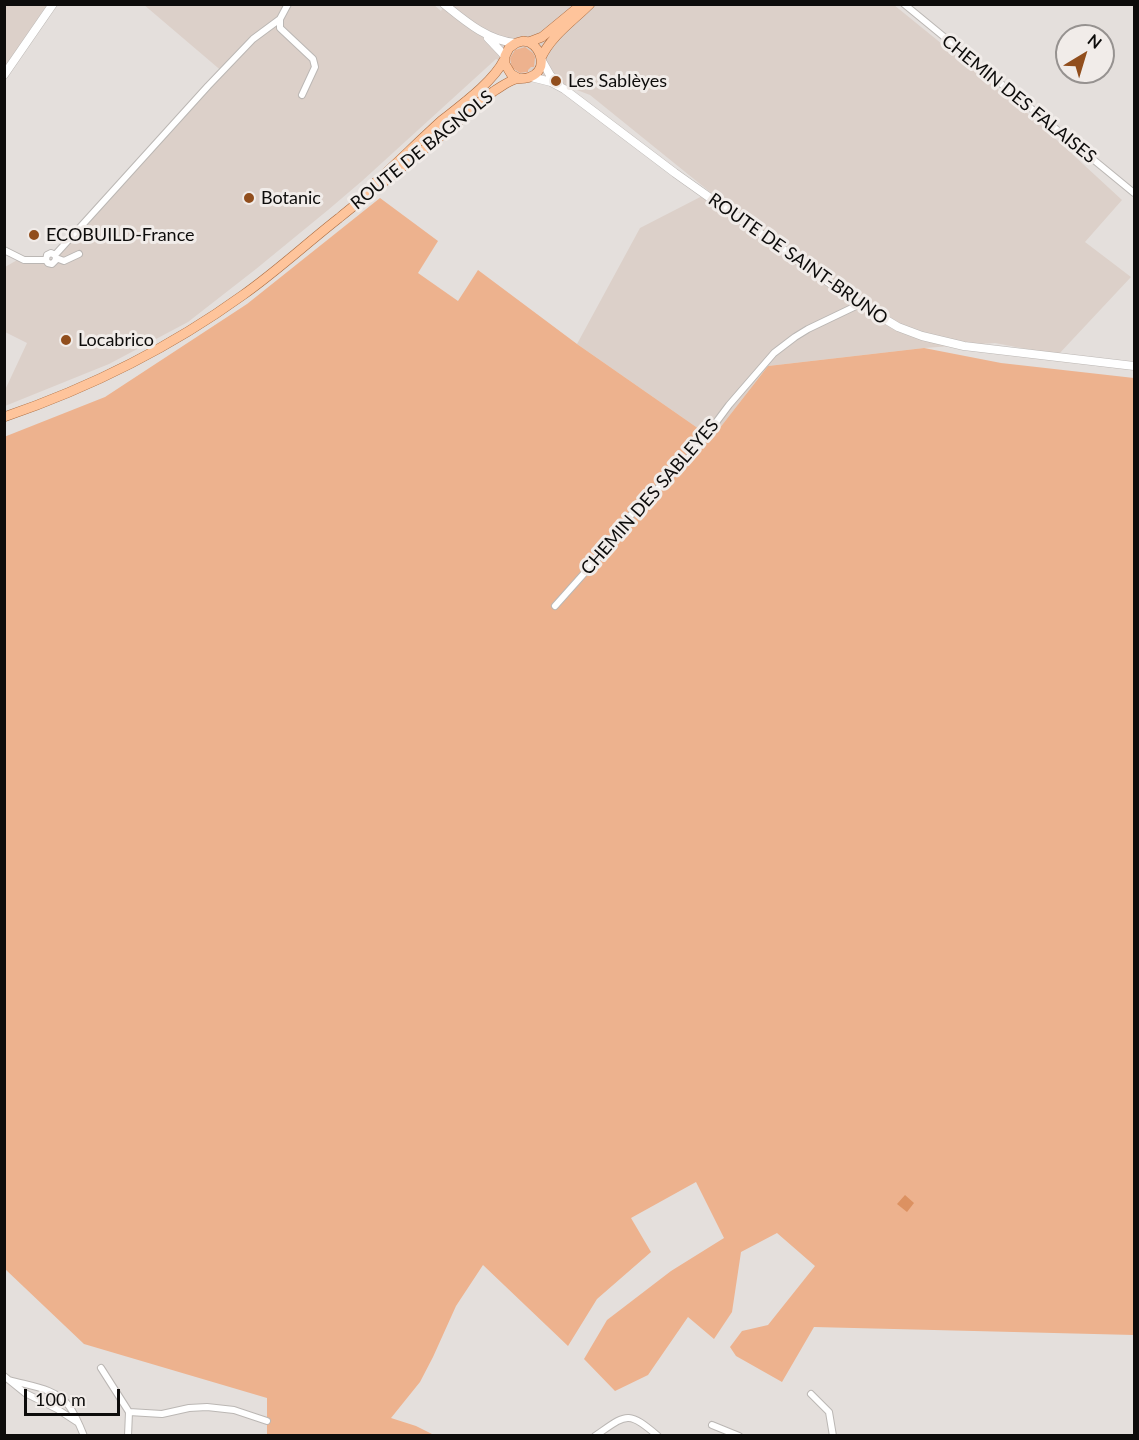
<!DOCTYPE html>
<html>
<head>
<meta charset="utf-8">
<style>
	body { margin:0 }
	#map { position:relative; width:1139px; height:1440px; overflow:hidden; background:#e4dfdc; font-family:Lato,sans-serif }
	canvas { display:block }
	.frame { position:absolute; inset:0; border:6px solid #0d0c0b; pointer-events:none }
	.north { position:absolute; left:1055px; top:24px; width:60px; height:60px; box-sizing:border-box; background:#f1ece9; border:2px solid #969290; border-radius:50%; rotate:38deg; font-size:16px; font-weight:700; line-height:24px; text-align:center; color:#0d0c0b }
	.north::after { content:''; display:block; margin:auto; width:21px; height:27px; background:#914e1d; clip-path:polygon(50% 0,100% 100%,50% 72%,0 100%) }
	.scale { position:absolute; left:24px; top:1389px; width:96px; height:27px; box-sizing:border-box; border:3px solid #0d0c0b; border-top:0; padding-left:8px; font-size:18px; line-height:21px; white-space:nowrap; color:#0d0c0b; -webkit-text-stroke:4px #f1ece9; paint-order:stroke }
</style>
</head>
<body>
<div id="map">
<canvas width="1139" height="1440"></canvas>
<div class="frame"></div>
<div class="north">N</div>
<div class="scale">100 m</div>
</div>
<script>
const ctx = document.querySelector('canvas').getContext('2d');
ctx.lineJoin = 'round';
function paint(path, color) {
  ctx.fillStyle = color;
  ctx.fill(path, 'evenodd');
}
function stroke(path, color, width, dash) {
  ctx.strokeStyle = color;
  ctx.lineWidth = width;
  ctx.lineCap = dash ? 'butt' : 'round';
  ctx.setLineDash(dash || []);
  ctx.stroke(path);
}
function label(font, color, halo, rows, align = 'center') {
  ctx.font = font + ' Lato,sans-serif';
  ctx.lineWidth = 6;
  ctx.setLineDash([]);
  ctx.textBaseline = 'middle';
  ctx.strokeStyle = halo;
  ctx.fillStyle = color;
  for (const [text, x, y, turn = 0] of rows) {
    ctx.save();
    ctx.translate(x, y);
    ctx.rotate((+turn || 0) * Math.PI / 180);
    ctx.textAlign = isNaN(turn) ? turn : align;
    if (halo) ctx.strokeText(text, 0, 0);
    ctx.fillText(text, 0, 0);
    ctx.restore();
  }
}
const built = new Path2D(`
	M 5,4 L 47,5 L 5,67 L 4,5 Z
	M 143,4 L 433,4 L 441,11 L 445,4 L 894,5 L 1032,117 L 1122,200 L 1085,242 L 1131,277 L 1058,355 L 995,343 L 924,348 L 768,366 L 712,438 L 577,344 L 640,228 L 710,192 L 590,95 L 496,59 L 362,181 L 328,210 L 256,269 L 188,322 L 109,364 L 5,406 L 5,390 L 27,343 L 5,332 L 5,267 L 19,259 L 55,259 L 224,73 Z`);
const green = new Path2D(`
	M 525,47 L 533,53 L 535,57 L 534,67 L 531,67 L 528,70 L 528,72 L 520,73 L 512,68 L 510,58 L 515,50 Z
	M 380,198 L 438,241 L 418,273 L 458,301 L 478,270 L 577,344 L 712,438 L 768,366 L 924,348 L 1001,363 L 1134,378 L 1134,1335 L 814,1327 L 782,1382 L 736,1356 L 730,1347 L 742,1331 L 768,1325 L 815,1266 L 777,1233 L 741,1252 L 732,1312 L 714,1339 L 688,1317 L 648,1375 L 615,1391 L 584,1359 L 607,1320 L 671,1271 L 724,1238 L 696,1182 L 631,1218 L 651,1252 L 597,1299 L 568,1346 L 483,1265 L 456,1306 L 433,1357 L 420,1382 L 391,1418 L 416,1426 L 434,1435 L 267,1435 L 267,1398 L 84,1344 L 5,1269 L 4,437 L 105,397 L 247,304 Z`);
const water = new Path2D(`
	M 905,1195 L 914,1203 L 907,1212 L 897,1204 Z`);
const minor = new Path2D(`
	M 288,4 L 280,19 L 280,28 L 313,59 L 315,67 L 302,95
	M 904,4 L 1134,193
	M 4,250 L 24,260 L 46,260 L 48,263 L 52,264 L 55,261 L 56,258 L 55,255 L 51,253 L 47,255 L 46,260
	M 55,255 L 208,86 L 253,39 L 280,19
	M 56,258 L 64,261 L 79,254
	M 555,606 L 605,550 L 629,517 L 694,452 L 729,405 L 774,353 L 795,337 L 808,329 L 856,306 L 858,303
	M 101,1368 L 129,1412 L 162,1414 L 189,1408 L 207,1407 L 234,1410 L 267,1421
	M 4,1376 L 25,1393 L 57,1409 L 77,1422
	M 9,1380 C 29,1386 56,1388 69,1406 C 75,1414 80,1426 84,1436
	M 811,1394 L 829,1412 L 833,1436
	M 712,1425 L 739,1436
	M 128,1436 L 129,1412
	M 595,1436 C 627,1414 627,1410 658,1436`);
const tertiary = new Path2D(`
	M 444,4 C 465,21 488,41 516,43
	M 488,38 L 505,56
	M 542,61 L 550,75 L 559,84
	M 4,75 L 53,4
	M 531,77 L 551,82 L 564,89 L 675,173 L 858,303 L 898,327 L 922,336 L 964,346 L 1134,366`);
const primary = new Path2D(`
	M 541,58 C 551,36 573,21 590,4
	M 518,78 L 511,74 L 505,64 L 505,56 L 509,48 L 516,43 L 523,41 L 529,42 L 542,37 L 582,4
	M 376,182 C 398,162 419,141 441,121 C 461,105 493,82 504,60
	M 4,417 C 89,388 171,347 243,295 C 277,271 307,243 339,218 C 373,190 408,163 442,135 C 460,121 476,105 494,91 C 501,87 508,81 516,79 C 521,78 526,79 530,77 C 548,70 542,49 529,42`);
const markers = [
	[556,81,6,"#914e1d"],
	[249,198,6,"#914e1d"],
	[34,235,6,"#914e1d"],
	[66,340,6,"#914e1d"]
];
const poiNames = [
	["Les Sablèyes",568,81],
	["Botanic",261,198],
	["ECOBUILD-France",46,235],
	["Locabrico",78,340]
];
const streetNames = [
	["CHEMIN DES FALAISES",1019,99,39],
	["ROUTE DE BAGNOLS",422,150,-39],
	["ROUTE DE SAINT-BRUNO",798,259,35],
	["CHEMIN DES SABLEYES",650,497,-49]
];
paint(built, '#dcd0c9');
paint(green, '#edb28e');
paint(water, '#dc9161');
stroke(minor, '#bbb7b4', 8);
stroke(tertiary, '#bbb7b4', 9);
stroke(primary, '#aa6a3e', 10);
stroke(minor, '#fff', 6);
stroke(tertiary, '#fff', 8);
stroke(primary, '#fec49b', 9);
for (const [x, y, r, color] of markers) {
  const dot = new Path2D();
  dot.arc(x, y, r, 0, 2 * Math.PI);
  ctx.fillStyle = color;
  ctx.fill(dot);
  stroke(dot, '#f1ece9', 2);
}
label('18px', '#0d0c0b', '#f1ece9', poiNames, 'left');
label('18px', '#0d0c0b', '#f1ece9', streetNames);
</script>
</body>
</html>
